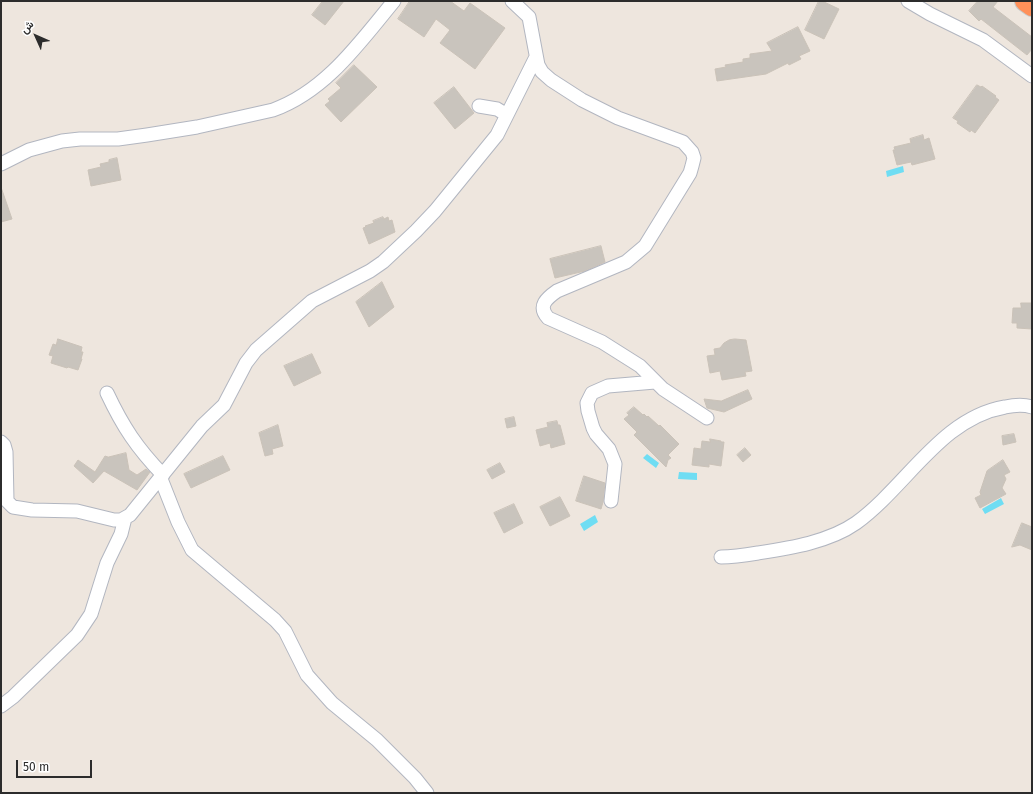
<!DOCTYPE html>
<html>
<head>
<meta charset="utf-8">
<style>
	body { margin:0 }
	#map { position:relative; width:1033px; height:794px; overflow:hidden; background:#eee6de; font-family:"Fira Sans",Vazirmatn,sans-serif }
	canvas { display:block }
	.frame { position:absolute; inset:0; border:2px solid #2c2c2c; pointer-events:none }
	.north { position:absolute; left:16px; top:16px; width:40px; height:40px; -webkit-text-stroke:3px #fff; paint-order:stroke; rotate:315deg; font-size:11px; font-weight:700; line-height:16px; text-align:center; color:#2c2c2c }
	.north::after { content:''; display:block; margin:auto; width:14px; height:18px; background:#2c2c2c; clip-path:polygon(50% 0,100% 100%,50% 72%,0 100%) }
	.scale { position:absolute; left:16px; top:760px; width:76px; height:18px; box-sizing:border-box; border:2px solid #2c2c2c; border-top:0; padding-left:5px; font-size:12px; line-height:14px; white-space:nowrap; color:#2c2c2c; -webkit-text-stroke:3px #fff; paint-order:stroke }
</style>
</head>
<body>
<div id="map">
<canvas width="1033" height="794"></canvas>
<div class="frame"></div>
<div class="north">ش</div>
<div class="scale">50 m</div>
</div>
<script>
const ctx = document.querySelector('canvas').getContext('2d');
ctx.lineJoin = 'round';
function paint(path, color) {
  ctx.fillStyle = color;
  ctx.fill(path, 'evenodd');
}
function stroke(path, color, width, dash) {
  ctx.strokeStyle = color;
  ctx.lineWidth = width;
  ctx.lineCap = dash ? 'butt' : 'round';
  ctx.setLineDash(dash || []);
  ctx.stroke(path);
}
const water = new Path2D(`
	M 903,166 L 904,172 L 887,177 L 886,171 Z
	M 647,454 L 659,463 L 656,468 L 643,458 Z
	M 679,472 L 697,473 L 697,480 L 678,479 Z
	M 1001,498 L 1004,504 L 985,514 L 982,509 Z
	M 595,515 L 598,522 L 584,531 L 580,524 Z`);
const building = new Path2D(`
	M 323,1 L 344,1 L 325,25 L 312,15 Z
	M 410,1 L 450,1 L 464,11 L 470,3 L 505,28 L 475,69 L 440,43 L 450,30 L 436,19 L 424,37 L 398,19 Z
	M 819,1 L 822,1 L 839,9 L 824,39 L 805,30 Z
	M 978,1 L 998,1 L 993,7 L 1032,37 L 1032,49 L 1027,55 L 981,19 L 979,21 L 969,11 Z
	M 798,27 L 810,51 L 799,56 L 801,59 L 789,65 L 788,63 L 766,74 L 717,81 L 715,69 L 726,67 L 725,65 L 743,62 L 743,59 L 750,58 L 750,54 L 772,51 L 767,43 Z
	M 354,65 L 377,87 L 341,122 L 325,105 L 330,101 L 328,99 L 341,88 L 336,83 Z
	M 977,85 L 981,87 L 982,86 L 996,96 L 995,97 L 999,100 L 975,133 L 971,130 L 970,132 L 957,123 L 958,121 L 953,118 Z
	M 454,87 L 474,113 L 455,129 L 434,103 Z
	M 923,135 L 924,140 L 929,138 L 935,159 L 912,165 L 911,162 L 897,165 L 893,150 L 895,150 L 894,147 L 911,143 L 910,139 Z
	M 117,158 L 121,180 L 91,186 L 88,170 L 101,167 L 100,164 L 109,162 L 109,160 Z
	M 2,190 L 12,219 L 1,222 L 1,191 Z
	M 383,217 L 384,219 L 388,217 L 389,221 L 392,220 L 395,232 L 369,244 L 363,228 L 366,227 L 365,226 L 374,223 L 373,221 Z
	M 601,246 L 605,262 L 585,271 L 555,278 L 550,259 Z
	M 382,282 L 394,307 L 369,327 L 356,302 Z
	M 1021,303 L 1032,303 L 1032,329 L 1017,328 L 1017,323 L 1012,323 L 1013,308 L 1021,308 Z
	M 58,339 L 82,347 L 81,352 L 83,352 L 81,359 L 82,359 L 78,370 L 68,367 L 67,368 L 51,363 L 53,356 L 49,355 L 53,344 L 56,345 Z
	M 735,339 L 746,340 L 752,371 L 745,372 L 746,376 L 722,380 L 720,371 L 710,373 L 707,356 L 715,355 L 714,349 L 720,348 L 724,343 L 729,340 Z
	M 312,354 L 321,373 L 294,386 L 284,366 Z
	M 748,390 L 752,399 L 724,412 L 707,408 L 704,399 L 721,401 Z
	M 634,407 L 643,415 L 644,414 L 647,417 L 648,416 L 659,426 L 660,425 L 679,444 L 668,455 L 671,458 L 668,460 L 666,467 L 634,435 L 637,432 L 624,419 L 629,415 L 627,413 Z
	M 514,417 L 516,426 L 507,428 L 505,419 Z
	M 557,421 L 558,425 L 560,425 L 565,444 L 551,448 L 550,443 L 540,446 L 536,430 L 548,427 L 547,423 Z
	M 278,425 L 283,446 L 272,449 L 273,454 L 265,456 L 259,433 Z
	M 1014,434 L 1016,442 L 1003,445 L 1002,436 Z
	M 710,439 L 721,441 L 721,442 L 724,442 L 721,466 L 709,464 L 709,467 L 692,465 L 694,448 L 701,449 L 702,441 L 710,442 Z
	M 745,448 L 751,455 L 743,462 L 737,455 Z
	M 126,453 L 129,470 L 137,475 L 146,469 L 150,472 L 137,490 L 104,471 L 93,483 L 74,466 L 78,460 L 95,472 L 105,456 L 108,457 Z
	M 223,456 L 230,470 L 191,488 L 184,474 Z
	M 1003,460 L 1010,472 L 1004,475 L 1006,479 L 1002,488 L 1006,494 L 980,508 L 975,498 L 981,495 L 980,492 L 987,471 Z
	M 500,463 L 505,472 L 492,479 L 487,470 Z
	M 584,476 L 605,483 L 603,502 L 601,509 L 576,501 Z
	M 560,497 L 570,516 L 550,526 L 540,507 Z
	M 514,504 L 523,523 L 504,533 L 494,513 Z
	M 1022,523 L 1032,527 L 1032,550 L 1020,545 L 1012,547 Z`);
const minor = new Path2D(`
	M 512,1 L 529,17 L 538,65 L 542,72 L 551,80 L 582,100 L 618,118 L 683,142 L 692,152 L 694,158 L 692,166 L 690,173 L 645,246 L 626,262 L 557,291 C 547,298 537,306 548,318 L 602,342 L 640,366 L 663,389 L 707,418
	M 908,1 L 930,14 L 983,40 L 1032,76
	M 479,106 L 497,109 L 507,115
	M 1,164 L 29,150 L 62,141 L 80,139 L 118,139 L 147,135 L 197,127 L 273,110 C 326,91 360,42 394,1
	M 107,393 C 123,427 137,448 163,475
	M 1,442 L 4,445 L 6,452 L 7,501 L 13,507 L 32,510 L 77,511 L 114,520 L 121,520 L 130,515 L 202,426 L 224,405 L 246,363 L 256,350 L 312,301 L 370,271 L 383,262 L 416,231 L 435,211 L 497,135 L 536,57
	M 161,479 L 178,522 L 192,550 L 275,620 L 285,631 L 307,675 L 332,703 L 377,740 L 415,778 L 427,793
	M 611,501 L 615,464 L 609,449 L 596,434 L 593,428 L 588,411 L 587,403 L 592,393 L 608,386 L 655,382
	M 721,557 C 734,557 746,555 758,553 C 790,548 829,542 856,523 C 907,486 941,418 1005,407 C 1014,405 1023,404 1032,407
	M 1,706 L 13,697 L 77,635 L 91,614 L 107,563 L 121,534 L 125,518`);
const highway = new Path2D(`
	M 1025,1 L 1032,6`);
paint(water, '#6fddf3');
paint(building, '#c9c4bd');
stroke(building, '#cac2b8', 1);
stroke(minor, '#b2b6c0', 15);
stroke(highway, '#c8c8c8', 22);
stroke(minor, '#fff', 13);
stroke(highway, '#ff9059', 20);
</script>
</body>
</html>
